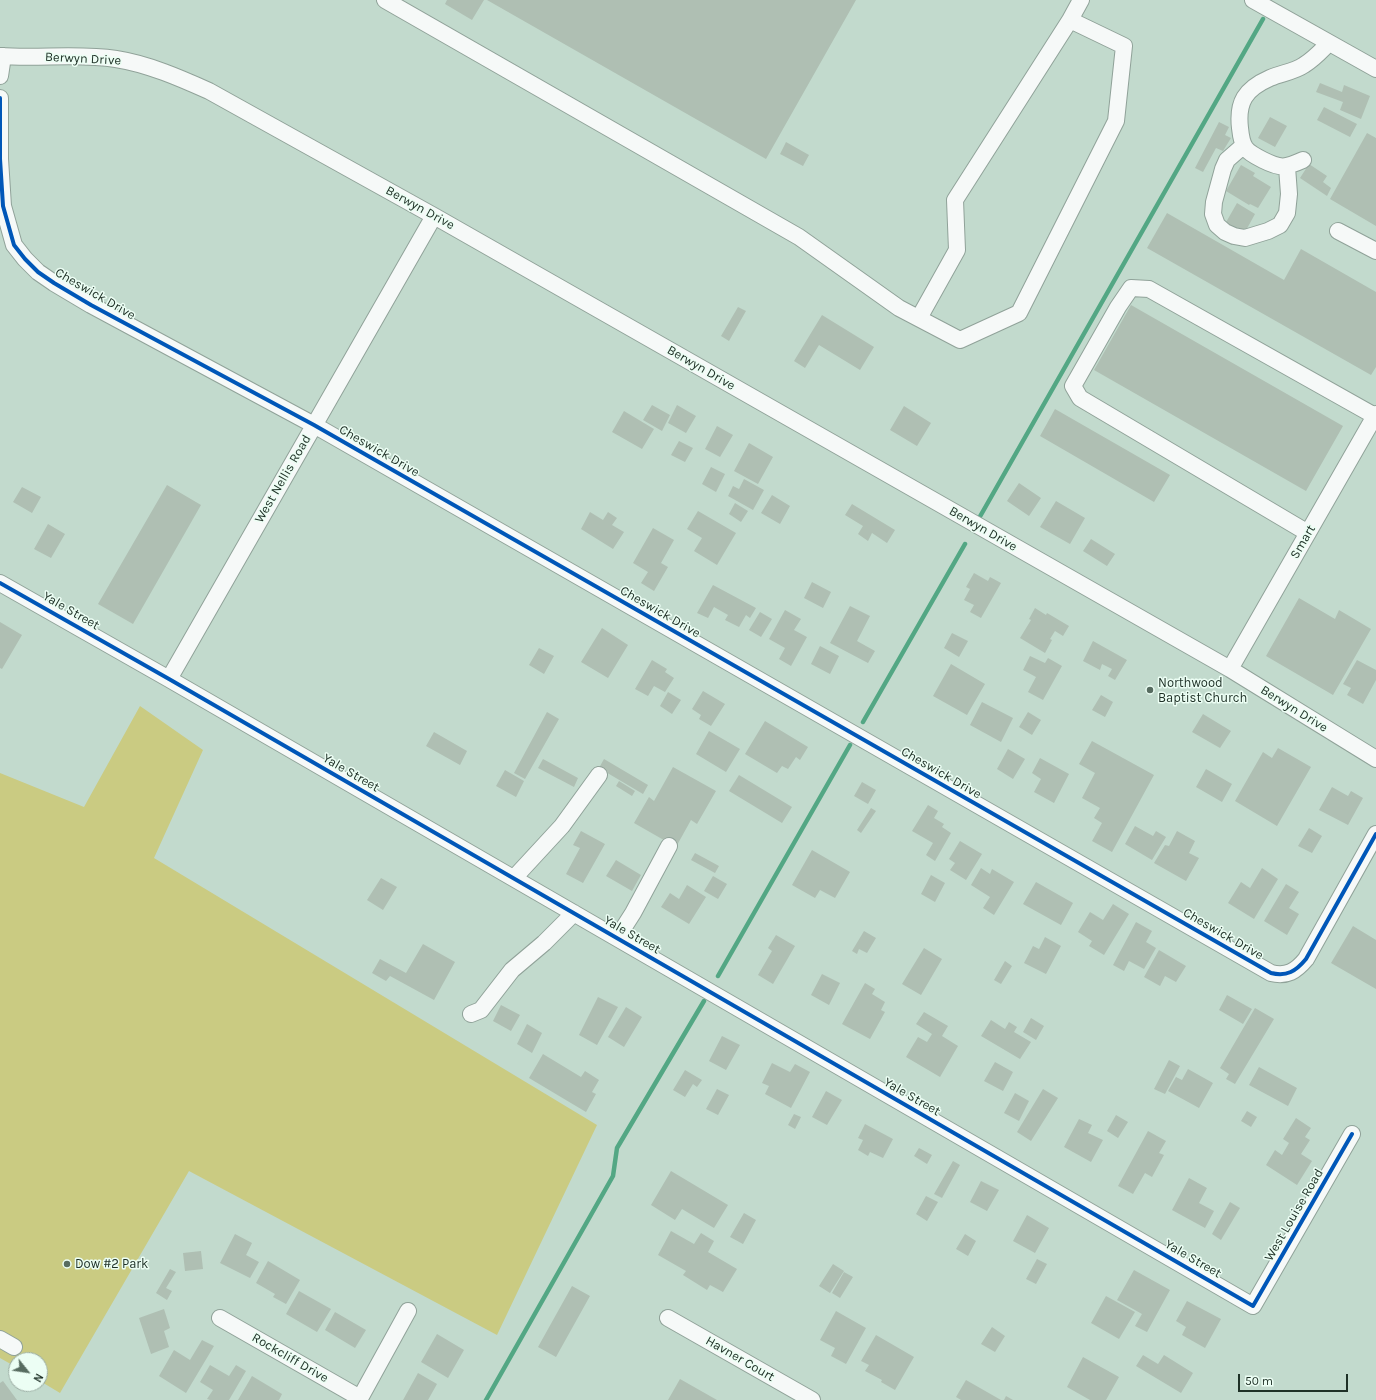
<!DOCTYPE html>
<html>
<head>
<meta charset="utf-8">
<style>
	body { margin:0 }
	#map { position:relative; width:1376px; height:1400px; overflow:hidden; background:#c2dacd; font-family:Karla,sans-serif }
	canvas { display:block }
	.north { position:absolute; left:8px; top:1352px; width:40px; height:40px; box-sizing:border-box; background:#ecfef4; border:1px solid #9aaca2; border-radius:50%; rotate:120deg; font-size:11px; font-weight:700; line-height:16px; text-align:center; color:#1e3026 }
	.north::after { content:''; display:block; margin:auto; width:14px; height:18px; background:#576c60; clip-path:polygon(50% 0,100% 100%,50% 72%,0 100%) }
	.scale { position:absolute; left:1238px; top:1374px; width:110px; height:18px; box-sizing:border-box; border:2px solid #1e3026; border-top:0; padding-left:5px; font-size:12px; line-height:14px; white-space:nowrap; color:#1e3026; -webkit-text-stroke:3px #ecfef4; paint-order:stroke }
</style>
</head>
<body>
<div id="map">
<canvas width="1376" height="1400"></canvas>
<div class="north">N</div>
<div class="scale">50 m</div>
</div>
<script>
const ctx = document.querySelector('canvas').getContext('2d');
ctx.lineJoin = 'round';
function paint(path, color) {
  ctx.fillStyle = color;
  ctx.fill(path, 'evenodd');
}
function stroke(path, color, width, dash) {
  ctx.strokeStyle = color;
  ctx.lineWidth = width;
  ctx.lineCap = dash ? 'butt' : 'round';
  ctx.setLineDash(dash || []);
  ctx.stroke(path);
}
function label(font, color, halo, rows, align = 'center') {
  ctx.font = font + ' Karla,sans-serif';
  ctx.lineWidth = 3;
  ctx.setLineDash([]);
  ctx.textBaseline = 'middle';
  ctx.strokeStyle = halo;
  ctx.fillStyle = color;
  for (const [text, x, y, turn = 0] of rows) {
    ctx.save();
    ctx.translate(x, y);
    ctx.rotate((+turn || 0) * Math.PI / 180);
    ctx.textAlign = isNaN(turn) ? turn : align;
    if (halo) ctx.strokeText(text, 0, 0);
    ctx.fillText(text, 0, 0);
    ctx.restore();
  }
}
const green = new Path2D(`
	M 140,706 L 203,750 L 154,858 L 597,1125 L 497,1335 L 189,1171 L 60,1393 L 40,1381 L 40,1360 L 16,1360 L 16,1367 L 0,1358 L 0,773 L 84,807 Z`);
const stream = new Path2D(`
	M 978,520 L 1263,19
	M 863,722 L 965,544
	M 718,976 L 850,745
	M 486,1400 L 613,1176 L 617,1148 L 704,1001`);
const building = new Path2D(`
	M 447,0 L 484,0 L 472,20 L 445,4 Z
	M 487,0 L 856,0 L 766,159 Z
	M 1320,83 L 1342,92 L 1344,85 L 1370,96 L 1361,119 L 1340,110 L 1343,102 L 1316,92 Z
	M 1324,107 L 1357,124 L 1350,137 L 1317,120 Z
	M 1270,117 L 1287,126 L 1275,147 L 1258,138 Z
	M 1219,122 L 1229,127 L 1225,135 L 1231,138 L 1223,151 L 1216,148 L 1203,172 L 1195,168 Z
	M 1367,133 L 1376,138 L 1376,226 L 1330,199 Z
	M 786,142 L 809,155 L 803,166 L 780,154 Z
	M 1309,164 L 1327,176 L 1323,182 L 1331,188 L 1327,196 L 1300,178 Z
	M 1241,165 L 1255,173 L 1253,176 L 1271,187 L 1258,208 L 1250,204 L 1249,205 L 1226,191 Z
	M 1237,203 L 1255,214 L 1244,234 L 1225,224 Z
	M 1167,213 L 1284,280 L 1301,249 L 1376,292 L 1376,367 L 1371,375 L 1147,248 Z
	M 1131,305 L 1343,426 L 1306,491 L 1094,370 Z
	M 738,307 L 746,311 L 729,341 L 721,336 Z
	M 822,315 L 874,347 L 860,370 L 819,345 L 805,368 L 794,361 Z
	M 652,405 L 670,415 L 662,431 L 643,420 Z
	M 677,405 L 696,416 L 686,433 L 668,423 Z
	M 904,406 L 931,423 L 917,446 L 890,430 Z
	M 1055,409 L 1170,475 L 1154,502 L 1040,436 Z
	M 624,411 L 654,429 L 642,449 L 612,432 Z
	M 717,426 L 733,435 L 720,457 L 705,449 Z
	M 679,441 L 693,448 L 685,462 L 671,455 Z
	M 749,443 L 773,457 L 758,484 L 734,471 Z
	M 711,467 L 725,474 L 716,492 L 702,484 Z
	M 744,479 L 764,490 L 753,510 L 728,496 L 733,486 L 739,489 Z
	M 1019,483 L 1041,498 L 1029,516 L 1007,501 Z
	M 167,485 L 201,505 L 133,624 L 98,604 Z
	M 22,487 L 41,497 L 32,513 L 13,502 Z
	M 772,495 L 790,506 L 780,524 L 761,513 Z
	M 1056,501 L 1085,518 L 1070,544 L 1040,527 Z
	M 735,503 L 748,511 L 741,522 L 729,514 Z
	M 852,504 L 895,530 L 887,543 L 872,533 L 868,541 L 858,534 L 863,526 L 845,515 Z
	M 698,511 L 736,533 L 717,565 L 694,551 L 702,538 L 687,529 Z
	M 590,512 L 603,520 L 608,512 L 617,518 L 612,525 L 624,532 L 613,549 L 581,529 Z
	M 48,524 L 65,534 L 51,558 L 34,549 Z
	M 653,528 L 674,540 L 661,563 L 668,567 L 654,591 L 641,583 L 648,572 L 633,563 Z
	M 1091,539 L 1115,554 L 1107,566 L 1083,551 Z
	M 974,573 L 988,581 L 990,577 L 1001,583 L 981,618 L 970,612 L 974,605 L 964,600 L 970,589 L 966,587 Z
	M 812,582 L 831,592 L 823,608 L 804,598 Z
	M 713,585 L 756,608 L 750,618 L 746,615 L 739,627 L 725,620 L 728,615 L 714,607 L 708,618 L 697,613 Z
	M 1299,598 L 1335,619 L 1339,610 L 1371,629 L 1333,695 L 1266,656 Z
	M 850,606 L 870,616 L 857,641 L 875,651 L 868,663 L 830,643 Z
	M 1035,608 L 1046,615 L 1047,613 L 1069,626 L 1063,636 L 1055,631 L 1050,639 L 1052,640 L 1045,653 L 1020,638 L 1031,620 L 1029,619 Z
	M 785,610 L 801,619 L 794,630 L 807,637 L 791,666 L 779,659 L 785,648 L 769,639 Z
	M 760,612 L 772,619 L 761,637 L 749,630 Z
	M 0,622 L 22,635 L 2,669 L 0,668 Z
	M 602,628 L 628,645 L 608,678 L 581,662 Z
	M 952,633 L 968,641 L 959,657 L 944,648 Z
	M 1093,641 L 1127,660 L 1115,680 L 1108,676 L 1112,669 L 1102,664 L 1100,670 L 1083,661 Z
	M 820,646 L 839,656 L 830,674 L 811,664 Z
	M 539,648 L 554,656 L 544,674 L 529,665 Z
	M 1030,656 L 1045,663 L 1048,658 L 1062,666 L 1043,700 L 1028,692 L 1036,677 L 1023,670 Z
	M 652,660 L 667,669 L 665,672 L 674,678 L 665,692 L 654,686 L 648,696 L 635,689 Z
	M 1357,660 L 1376,670 L 1376,680 L 1363,704 L 1347,695 L 1351,688 L 1343,684 Z
	M 951,664 L 985,684 L 967,715 L 933,696 Z
	M 703,691 L 725,704 L 711,726 L 699,719 L 701,715 L 692,709 Z
	M 668,692 L 681,700 L 672,714 L 660,706 Z
	M 1101,695 L 1113,702 L 1105,717 L 1092,710 Z
	M 982,702 L 1013,718 L 1001,742 L 970,725 Z
	M 547,712 L 559,719 L 525,779 L 514,773 Z
	M 1028,712 L 1041,720 L 1032,735 L 1019,727 Z
	M 1203,714 L 1231,731 L 1220,748 L 1192,732 Z
	M 765,721 L 808,747 L 800,760 L 796,757 L 788,769 L 782,766 L 777,773 L 745,754 Z
	M 709,731 L 740,749 L 726,772 L 696,754 Z
	M 434,732 L 467,751 L 460,765 L 426,746 Z
	M 1092,741 L 1154,775 L 1112,852 L 1092,841 L 1102,823 L 1094,818 L 1100,808 L 1082,798 L 1095,773 L 1079,764 Z
	M 1278,748 L 1311,767 L 1277,826 L 1235,801 L 1263,752 L 1272,758 Z
	M 1008,749 L 1025,759 L 1013,779 L 997,769 Z
	M 1040,758 L 1069,774 L 1054,803 L 1034,792 L 1041,779 L 1032,773 Z
	M 543,759 L 578,778 L 574,787 L 538,768 Z
	M 604,759 L 648,785 L 643,794 L 599,768 Z
	M 673,767 L 716,791 L 697,824 L 691,820 L 676,847 L 634,823 L 649,797 L 654,801 Z
	M 1206,769 L 1232,784 L 1222,802 L 1196,787 Z
	M 505,770 L 524,781 L 516,797 L 496,786 Z
	M 739,775 L 792,807 L 782,823 L 729,791 Z
	M 619,781 L 635,791 L 632,796 L 616,786 Z
	M 862,782 L 876,790 L 868,804 L 854,796 Z
	M 1332,787 L 1348,796 L 1351,791 L 1363,798 L 1348,825 L 1319,810 Z
	M 928,805 L 938,811 L 934,818 L 944,824 L 942,827 L 951,833 L 935,861 L 926,855 L 933,843 L 912,831 Z
	M 871,808 L 876,811 L 861,833 L 857,830 Z
	M 1135,826 L 1153,836 L 1156,831 L 1166,837 L 1152,860 L 1125,844 Z
	M 1309,828 L 1322,836 L 1312,853 L 1298,846 Z
	M 581,831 L 605,844 L 583,883 L 566,874 L 580,848 L 573,845 Z
	M 1177,831 L 1195,841 L 1189,853 L 1199,858 L 1186,881 L 1154,863 L 1165,845 L 1169,846 Z
	M 960,841 L 982,854 L 966,880 L 950,870 L 955,863 L 949,859 Z
	M 812,850 L 850,872 L 835,898 L 820,890 L 815,898 L 792,885 Z
	M 695,853 L 719,866 L 715,873 L 691,860 Z
	M 616,860 L 641,875 L 632,891 L 606,876 Z
	M 981,868 L 990,874 L 992,869 L 1014,882 L 994,915 L 983,908 L 990,897 L 971,885 Z
	M 1262,868 L 1278,879 L 1254,919 L 1228,903 L 1241,882 L 1250,888 Z
	M 931,875 L 945,883 L 935,902 L 921,894 Z
	M 713,876 L 727,884 L 718,899 L 704,891 Z
	M 381,878 L 397,887 L 383,910 L 367,900 Z
	M 1036,882 L 1073,903 L 1061,925 L 1023,904 Z
	M 1286,884 L 1299,892 L 1289,908 L 1299,914 L 1287,935 L 1264,921 Z
	M 687,885 L 706,897 L 689,924 L 661,907 L 670,893 L 679,899 Z
	M 1113,904 L 1129,914 L 1104,955 L 1089,946 L 1092,941 L 1078,932 L 1090,912 L 1103,920 Z
	M 1136,922 L 1152,931 L 1146,942 L 1156,948 L 1144,969 L 1129,961 L 1124,971 L 1113,965 Z
	M 1353,926 L 1376,940 L 1376,989 L 1331,963 Z
	M 864,931 L 876,938 L 867,953 L 859,949 L 857,954 L 852,951 Z
	M 776,935 L 795,946 L 773,984 L 758,975 L 772,951 L 768,948 Z
	M 1045,937 L 1061,946 L 1046,974 L 1024,963 L 1033,946 L 1039,949 Z
	M 423,944 L 455,962 L 434,1000 L 390,976 L 386,981 L 372,973 L 380,959 L 406,973 Z
	M 924,948 L 942,959 L 921,995 L 902,984 Z
	M 1159,950 L 1186,966 L 1176,982 L 1165,976 L 1160,986 L 1144,977 Z
	M 1005,961 L 1012,966 L 1001,984 L 994,980 Z
	M 822,974 L 840,983 L 829,1005 L 811,995 Z
	M 865,983 L 875,989 L 872,994 L 885,1002 L 881,1010 L 885,1012 L 870,1039 L 842,1024 Z
	M 1227,995 L 1252,1009 L 1243,1024 L 1219,1010 Z
	M 598,997 L 618,1007 L 597,1045 L 579,1035 Z
	M 501,1005 L 520,1015 L 511,1031 L 493,1021 Z
	M 626,1007 L 642,1017 L 624,1047 L 608,1037 Z
	M 1255,1008 L 1274,1019 L 1235,1084 L 1226,1079 L 1229,1074 L 1220,1068 Z
	M 924,1012 L 948,1026 L 942,1036 L 958,1046 L 940,1077 L 906,1057 L 918,1037 L 927,1042 L 932,1034 L 916,1024 Z
	M 1031,1018 L 1044,1026 L 1036,1040 L 1023,1032 Z
	M 991,1020 L 1005,1029 L 1009,1022 L 1017,1027 L 1014,1032 L 1031,1042 L 1020,1059 L 981,1036 Z
	M 527,1024 L 542,1033 L 532,1053 L 517,1044 Z
	M 722,1036 L 740,1045 L 726,1070 L 709,1061 Z
	M 543,1054 L 581,1077 L 585,1071 L 599,1080 L 592,1092 L 596,1094 L 586,1112 L 529,1078 Z
	M 1169,1060 L 1180,1066 L 1165,1094 L 1154,1089 Z
	M 995,1062 L 1013,1072 L 1003,1091 L 984,1081 Z
	M 772,1063 L 790,1072 L 795,1064 L 810,1072 L 791,1108 L 765,1094 L 769,1086 L 762,1083 Z
	M 1259,1067 L 1297,1088 L 1288,1106 L 1249,1085 Z
	M 1188,1069 L 1213,1083 L 1199,1108 L 1168,1091 L 1176,1077 L 1182,1080 Z
	M 685,1070 L 702,1080 L 697,1087 L 693,1084 L 685,1097 L 673,1090 Z
	M 717,1089 L 729,1095 L 718,1115 L 706,1109 Z
	M 1043,1089 L 1058,1098 L 1031,1141 L 1017,1132 Z
	M 826,1091 L 842,1100 L 827,1125 L 812,1117 Z
	M 1015,1093 L 1029,1101 L 1019,1121 L 1004,1113 Z
	M 1247,1111 L 1257,1117 L 1251,1127 L 1241,1121 Z
	M 794,1114 L 801,1117 L 795,1129 L 788,1125 Z
	M 1116,1115 L 1128,1122 L 1118,1138 L 1107,1131 Z
	M 1296,1118 L 1311,1128 L 1305,1137 L 1310,1140 L 1301,1154 L 1312,1161 L 1297,1185 L 1266,1165 L 1275,1150 L 1282,1155 L 1289,1143 L 1283,1139 Z
	M 1079,1119 L 1092,1125 L 1088,1133 L 1103,1140 L 1091,1162 L 1064,1147 Z
	M 865,1124 L 893,1139 L 883,1158 L 870,1152 L 868,1156 L 858,1150 L 863,1140 L 858,1138 Z
	M 1148,1131 L 1166,1141 L 1159,1153 L 1164,1155 L 1152,1177 L 1145,1173 L 1133,1194 L 1118,1186 Z
	M 919,1148 L 932,1155 L 927,1164 L 914,1156 Z
	M 953,1161 L 960,1165 L 942,1198 L 934,1194 Z
	M 671,1171 L 728,1205 L 714,1228 L 682,1209 L 675,1220 L 651,1205 Z
	M 1189,1178 L 1207,1188 L 1199,1203 L 1214,1211 L 1205,1228 L 1172,1210 Z
	M 981,1181 L 999,1190 L 987,1211 L 970,1202 Z
	M 926,1196 L 938,1202 L 927,1221 L 916,1214 Z
	M 1230,1202 L 1240,1208 L 1221,1240 L 1212,1234 Z
	M 744,1213 L 756,1220 L 743,1244 L 730,1237 Z
	M 1027,1215 L 1049,1228 L 1035,1253 L 1013,1241 Z
	M 671,1231 L 694,1244 L 701,1233 L 714,1241 L 708,1252 L 737,1269 L 723,1292 L 710,1285 L 707,1290 L 683,1275 L 686,1271 L 658,1255 Z
	M 235,1234 L 252,1243 L 246,1255 L 259,1262 L 250,1278 L 220,1263 Z
	M 965,1234 L 976,1241 L 968,1256 L 956,1249 Z
	M 201,1251 L 203,1269 L 185,1271 L 183,1253 Z
	M 1037,1259 L 1047,1264 L 1036,1284 L 1026,1279 Z
	M 268,1261 L 300,1280 L 286,1304 L 273,1297 L 275,1294 L 256,1283 Z
	M 833,1264 L 844,1271 L 830,1293 L 819,1286 Z
	M 170,1269 L 176,1272 L 166,1288 L 172,1291 L 167,1300 L 156,1293 Z
	M 1134,1270 L 1170,1290 L 1147,1332 L 1135,1326 L 1142,1314 L 1117,1300 Z
	M 844,1272 L 853,1277 L 840,1298 L 832,1293 Z
	M 572,1286 L 590,1296 L 556,1357 L 538,1347 Z
	M 299,1291 L 331,1309 L 317,1332 L 286,1314 Z
	M 1106,1296 L 1135,1312 L 1119,1339 L 1091,1323 Z
	M 1187,1301 L 1221,1319 L 1205,1348 L 1182,1335 L 1186,1327 L 1176,1321 Z
	M 164,1309 L 170,1328 L 164,1331 L 169,1347 L 151,1354 L 139,1318 Z
	M 836,1311 L 866,1328 L 846,1364 L 831,1356 L 835,1348 L 820,1340 Z
	M 335,1312 L 366,1330 L 355,1348 L 325,1330 Z
	M 992,1327 L 1005,1336 L 995,1352 L 981,1344 Z
	M 437,1334 L 464,1350 L 448,1378 L 421,1362 Z
	M 876,1335 L 914,1357 L 895,1390 L 881,1382 L 882,1380 L 865,1371 L 869,1365 L 861,1361 Z
	M 202,1340 L 214,1346 L 186,1393 L 159,1376 L 174,1350 L 190,1360 Z
	M 1143,1355 L 1158,1364 L 1164,1355 L 1193,1373 L 1181,1393 L 1136,1366 Z
	M 1083,1357 L 1119,1377 L 1106,1400 L 1090,1400 L 1067,1387 Z
	M 210,1365 L 229,1376 L 236,1365 L 246,1371 L 229,1400 L 210,1400 L 207,1399 L 213,1390 L 200,1382 Z
	M 418,1373 L 437,1384 L 428,1400 L 403,1400 Z
	M 252,1376 L 282,1394 L 279,1400 L 238,1400 Z
	M 680,1379 L 717,1400 L 668,1400 Z
	M 966,1380 L 1001,1400 L 961,1400 L 956,1397 Z
	M 3,1381 L 17,1400 L 0,1400 L 0,1383 Z
	M 1006,1396 L 1013,1400 L 1004,1400 Z`);
const minor = new Path2D(`
	M 385,0 L 799,237 L 899,308 L 960,340 L 1019,313 L 1116,121 L 1124,46 L 1070,20
	M 1253,0 L 1376,69
	M 0,56 C 38,59 78,53 116,59 C 148,64 180,78 209,91 L 434,216 L 1230,669 L 1376,759
	M 0,76 L 3,56
	M 0,98 L 0,159 L 3,206 L 14,245 L 25,259 L 38,272 L 54,283 L 91,305 L 314,425 L 1271,973 C 1287,977 1296,971 1306,959 L 1376,834
	M 1243,146 L 1227,160 L 1223,169 L 1214,202 L 1213,214 L 1217,225 L 1225,232 L 1234,236 L 1245,238 L 1268,231 L 1280,225 L 1287,213 L 1289,194 L 1287,167
	M 1303,160 C 1285,168 1281,169 1263,160 C 1245,151 1242,148 1240,128 C 1237,102 1245,89 1270,78 C 1281,73 1294,72 1304,65 C 1314,59 1321,51 1329,43
	M 1338,231 L 1376,251
	M 919,318 L 957,250 L 955,200 L 1070,20 L 1081,0
	M 1308,533 L 1080,398 L 1073,386 L 1118,307 L 1131,288 L 1149,289 L 1375,416
	M 0,583 L 169,679 L 1253,1306 L 1352,1134
	M 1230,669 L 1376,414
	M 169,679 L 434,216
	M 514,878 L 562,826 L 599,775
	M 617,938 L 633,913 L 669,846
	M 471,1014 L 481,1010 L 512,970 L 544,943 L 574,913
	M 220,1318 L 360,1398
	M 668,1318 L 812,1400
	M 0,1339 L 14,1347
	M 359,1400 L 408,1311`);
const cycleway = new Path2D(`
	M 0,98 L 0,159 L 3,206 L 14,245 L 25,259 L 38,272 L 54,283 L 91,305 L 314,425 L 1271,973 C 1287,977 1296,971 1306,959 L 1376,834
	M 0,583 L 169,679 L 1253,1306 L 1352,1134`);
const markers = [
	[1150,690,4,"#576c60"],
	[67,1264,4,"#576c60"]
];
const streetNames = [
	["Berwyn Drive",83,59,3],
	["Berwyn Drive",420,208,29],
	["Cheswick Drive",95,294,30],
	["Berwyn Drive",701,368,30],
	["Cheswick Drive",379,451,30],
	["West Nellis Road",283,479,-60],
	["Berwyn Drive",983,529,30],
	["Smart",1303,542,-60],
	["Yale Street",71,611,30],
	["Cheswick Drive",660,612,30],
	["Berwyn Drive",1294,709,32],
	["Yale Street",351,773,30],
	["Cheswick Drive",941,773,30],
	["Cheswick Drive",1223,934,30],
	["Yale Street",632,935,30],
	["Yale Street",912,1097,30],
	["West Louise Road",1294,1215,-60],
	["Yale Street",1193,1259,30],
	["Rockcliff Drive",290,1358,30],
	["Havner Court",740,1359,30]
];
const poiNames = [
	["Northwood",1158,683],
	["Baptist Church",1158,698],
	["Dow #2 Park",75,1264]
];
paint(green, '#cacb82');
stroke(stream, '#53a784', 4.5);
paint(building, '#afbfb3');
stroke(minor, '#90a299', 18);
stroke(minor, '#f6f9f8', 16);
stroke(cycleway, '#0057b8', 4);
for (const [x, y, r, color] of markers) {
  const dot = new Path2D();
  dot.arc(x, y, r, 0, 2 * Math.PI);
  ctx.fillStyle = color;
  ctx.fill(dot);
  stroke(dot, '#ecfef4', 1.5);
}
label('13px', '#1e3026', '#ecfef4', streetNames);
label('13px', '#1e3026', '#ecfef4', poiNames, 'left');
</script>
</body>
</html>
